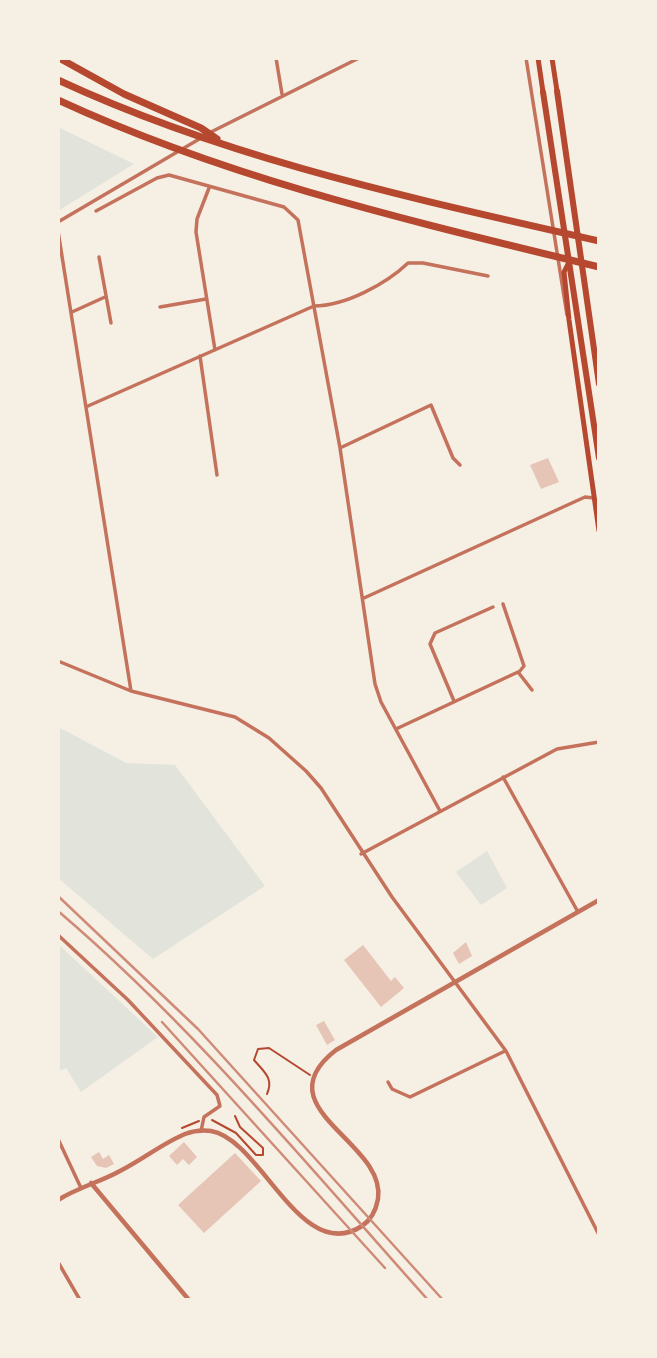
<!DOCTYPE html>
<html>
<head>
<meta charset="utf-8">
<style>
	body { margin:0 }
	#map { position:relative; width:657px; height:1358px; overflow:hidden; background:#f6efe4; font-family:Roboto,sans-serif }
	canvas { display:block }
	.frame { position:absolute; inset:0; border:60px solid #f6efe4; pointer-events:none }
</style>
</head>
<body>
<div id="map">
<canvas width="657" height="1358"></canvas>
<div class="frame"></div>
</div>
<script>
const ctx = document.querySelector('canvas').getContext('2d');
ctx.lineJoin = 'round';
function paint(path, color) {
  ctx.fillStyle = color;
  ctx.fill(path, 'evenodd');
}
function stroke(path, color, width, dash) {
  ctx.strokeStyle = color;
  ctx.lineWidth = width;
  ctx.lineCap = dash ? 'butt' : 'round';
  ctx.setLineDash(dash || []);
  ctx.stroke(path);
}
const green = new Path2D(`
	M 58,127 L 134,164 L 58,211 Z
	M 60,728 L 126,763 L 175,765 L 265,886 L 153,959 L 58,878 Z
	M 487,851 L 507,888 L 481,905 L 456,872 Z
	M 58,944 L 158,1037 L 81,1092 L 66,1068 L 58,1071 Z`);
const building = new Path2D(`
	M 548,458 L 559,482 L 541,489 L 530,465 Z
	M 466,942 L 472,956 L 459,964 L 453,953 Z
	M 363,945 L 391,981 L 395,977 L 404,988 L 381,1007 L 344,960 Z
	M 324,1021 L 335,1040 L 327,1045 L 316,1025 Z
	M 184,1142 L 197,1157 L 189,1165 L 183,1159 L 177,1165 L 169,1156 Z
	M 99,1152 L 103,1159 L 109,1155 L 114,1164 L 106,1168 L 97,1166 L 91,1157 Z
	M 235,1153 L 261,1181 L 204,1233 L 178,1205 Z`);
const path = new Path2D(`
	M 267,1094 C 274,1078 264,1072 254,1060 L 258,1049 L 269,1048 L 310,1075
	M 212,1120 L 236,1133 L 256,1155 L 263,1155 L 263,1148 L 240,1127 L 235,1116
	M 182,1128 L 199,1121`);
const minor = new Path2D(`
	M 276,58 L 282,94
	M 526,58 L 567,315
	M 211,132 L 359,58
	M 209,188 L 197,219 L 196,232 L 215,350
	M 96,211 L 157,178 L 169,175 L 284,207 L 298,220 L 340,448 L 375,684 L 381,702 L 440,811
	M 58,222 L 201,138
	M 58,231 L 131,691
	M 99,257 L 111,323
	M 160,307 L 206,299
	M 72,312 L 105,297
	M 200,356 L 217,475
	M 88,406 L 314,306 C 345,306 386,284 408,263 L 423,263 L 488,276
	M 340,448 L 431,405 L 453,458 L 460,465
	M 364,598 L 585,497 L 594,498
	M 503,604 L 524,666 L 519,672
	M 58,661 L 131,691 L 235,717 L 269,738 L 306,771 L 321,788 L 392,897 L 506,1051 L 599,1235
	M 454,701 L 430,644 L 435,633 L 493,607
	M 396,729 L 518,672 L 532,690
	M 503,777 L 578,912
	M 361,854 L 557,749 L 599,742
	M 58,935 L 128,1000 L 217,1095 L 220,1106 L 204,1117 L 201,1131
	M 388,1082 L 392,1089 L 410,1097 L 505,1051
	M 58,1139 L 81,1188
	M 58,1262 L 80,1300`);
const tertiary = new Path2D(`
	M 91,1183 L 189,1300
	M 58,1200 C 77,1188 100,1182 120,1171 C 142,1160 163,1143 185,1134 C 193,1131 203,1130 211,1131 C 261,1139 301,1266 362,1226 C 371,1220 376,1210 378,1199 C 387,1142 261,1108 336,1050 L 599,900`);
const secondary = new Path2D(`
	M 569,262 L 564,272 L 569,320 L 599,531`);
const primary = new Path2D(`
	M 538,58 L 543,92
	M 552,58 L 557,91`);
const trunk = new Path2D(`
	M 557,91 L 599,384
	M 543,92 L 599,458`);
const motorway = new Path2D(`
	M 59,58 L 124,94 L 201,128 L 217,139
	M 58,80 C 230,160 416,199 599,241
	M 58,100 C 231,180 415,222 599,267`);
const rail = new Path2D(`
	M 58,896 L 198,1029 L 443,1300
	M 58,911 C 194,1027 309,1167 428,1300
	M 162,1022 L 385,1268`);
paint(green, '#e2e4dc');
paint(building, '#e6c5b7');
stroke(path, '#b5482f', 2);
stroke(minor, '#c5725c', 3.5);
stroke(tertiary, '#c5725c', 4.5);
stroke(secondary, '#b5482f', 5);
stroke(primary, '#b5482f', 5);
stroke(trunk, '#b5482f', 6);
stroke(motorway, '#b5482f', 7);
stroke(rail, '#cf8b77', 2.5);
</script>
</body>
</html>
